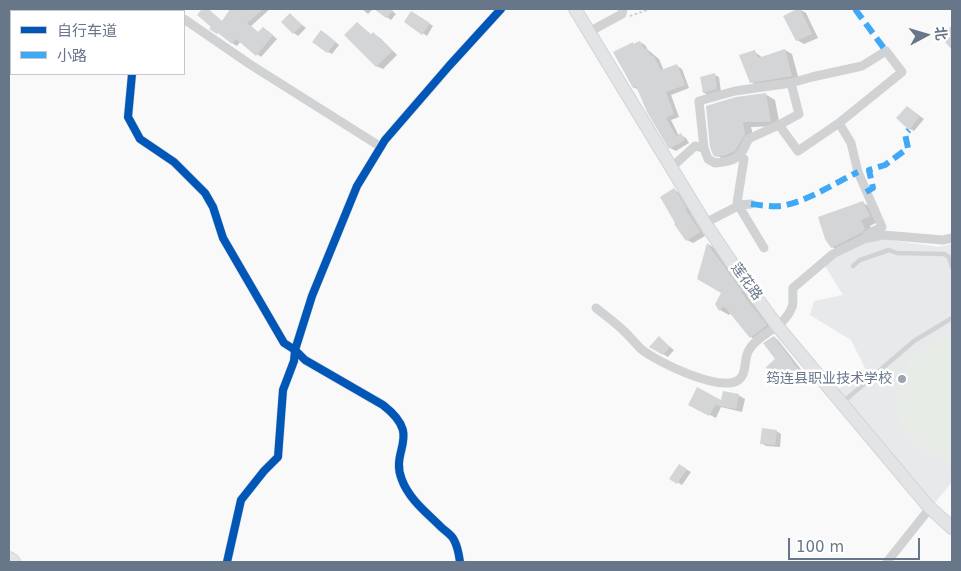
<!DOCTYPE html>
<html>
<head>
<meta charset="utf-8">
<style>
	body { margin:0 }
	#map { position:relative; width:961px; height:571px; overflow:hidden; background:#f9f9f9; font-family:"DejaVu Sans","Noto Sans SC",sans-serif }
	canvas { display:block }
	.frame { position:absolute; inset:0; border:10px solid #68768a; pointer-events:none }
	.legend { position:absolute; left:10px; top:10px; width:175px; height:65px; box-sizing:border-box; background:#fff; border:1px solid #c3c8d0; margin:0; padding:6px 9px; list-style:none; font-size:15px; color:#68768a }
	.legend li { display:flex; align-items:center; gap:10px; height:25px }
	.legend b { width:25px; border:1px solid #c3c8d0 }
	.north { position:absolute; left:901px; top:10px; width:50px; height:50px; -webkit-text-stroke:4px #fff; paint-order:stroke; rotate:84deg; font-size:14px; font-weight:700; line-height:20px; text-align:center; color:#68768a }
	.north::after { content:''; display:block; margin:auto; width:18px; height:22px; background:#68768a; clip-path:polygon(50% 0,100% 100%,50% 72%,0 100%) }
	.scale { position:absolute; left:788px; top:538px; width:132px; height:22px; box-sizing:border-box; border:2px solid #68768a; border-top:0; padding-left:6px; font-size:15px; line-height:18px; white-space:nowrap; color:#68768a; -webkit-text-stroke:4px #fff; paint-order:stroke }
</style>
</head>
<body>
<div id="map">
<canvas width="961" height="571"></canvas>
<div class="frame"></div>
<ul class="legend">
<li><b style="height:6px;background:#0057b8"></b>自行车道</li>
<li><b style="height:6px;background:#3fa9f5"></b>小路</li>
</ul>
<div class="north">北</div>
<div class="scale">100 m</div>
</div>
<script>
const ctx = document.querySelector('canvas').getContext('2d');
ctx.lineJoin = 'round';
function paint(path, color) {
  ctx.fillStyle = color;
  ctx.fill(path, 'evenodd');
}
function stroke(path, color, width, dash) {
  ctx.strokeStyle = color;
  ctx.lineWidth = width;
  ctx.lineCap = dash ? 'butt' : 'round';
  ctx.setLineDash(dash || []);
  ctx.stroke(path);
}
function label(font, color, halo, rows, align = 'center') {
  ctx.font = font + ' "DejaVu Sans","Noto Sans SC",sans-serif';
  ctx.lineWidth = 5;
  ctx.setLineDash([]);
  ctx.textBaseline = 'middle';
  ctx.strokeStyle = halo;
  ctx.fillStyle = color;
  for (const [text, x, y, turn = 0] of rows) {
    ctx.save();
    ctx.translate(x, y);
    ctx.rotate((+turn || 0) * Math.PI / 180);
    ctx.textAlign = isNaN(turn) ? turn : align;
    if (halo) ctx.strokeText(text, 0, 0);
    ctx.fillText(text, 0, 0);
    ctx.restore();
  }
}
const built = new Path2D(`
	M 884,239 L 939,247 L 952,244 L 952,482 L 934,504 L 838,389 L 866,370 L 851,340 L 810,315 L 814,301 L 843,295 L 825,266 L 838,255 L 866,243 Z`);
const green = new Path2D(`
	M 952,331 L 952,467 L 950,468 L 947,464 L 951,458 L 925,452 L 911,440 L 899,420 L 896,403 L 900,378 L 905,370 L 906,364 L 913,357 Z`);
const shadow = new Path2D(`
	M 204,9 L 209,10 L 223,22 L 231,9 L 270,9 L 251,26 L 259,33 L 268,31 L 277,39 L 261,57 L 241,41 L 237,46 L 232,43 L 199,15 Z
	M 362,9 L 373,9 L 368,14 Z
	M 376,9 L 390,9 L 396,14 L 391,20 Z
	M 799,9 L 806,13 L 818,38 L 804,44 L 797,40 L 785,17 Z
	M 411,12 L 433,26 L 427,36 L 406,22 Z
	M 290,15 L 306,28 L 298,36 L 294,33 Z
	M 357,23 L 372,35 L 374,34 L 380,38 L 397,55 L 383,69 L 376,66 Z
	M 326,34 L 339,45 L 332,54 L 328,52 Z
	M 640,42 L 645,45 L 648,50 L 659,59 L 664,71 L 677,66 L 682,69 L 689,88 L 671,95 L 679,117 L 671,120 L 679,136 L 681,135 L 686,138 L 689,143 L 676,151 L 670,148 L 639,90 L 633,87 L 633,44 L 634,45 Z
	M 785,50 L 792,54 L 799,80 L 758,86 L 751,82 L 755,52 L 763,58 Z
	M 715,75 L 719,77 L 721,92 L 708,95 L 704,93 Z
	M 765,94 L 775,100 L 780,126 L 751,127 L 754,139 L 744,155 L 727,161 L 714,154 Z
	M 907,107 L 924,119 L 914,131 L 910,129 Z
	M 674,190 L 680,193 L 691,211 L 690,212 L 705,236 L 693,243 L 687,240 Z
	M 863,203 L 873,208 L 879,221 L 870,226 L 874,235 L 842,253 L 832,247 Z
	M 708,244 L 716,249 L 750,297 L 749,298 L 775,331 L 760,342 L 751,337 L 731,313 L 729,315 L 720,310 L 723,293 Z
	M 774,337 L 778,340 L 803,372 L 786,385 L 781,382 Z
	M 659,338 L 674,350 L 668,357 L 651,347 Z
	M 738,395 L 745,399 L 742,412 L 721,407 L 716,418 L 696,408 L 722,402 Z
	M 776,431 L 781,434 L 780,447 L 766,446 L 761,443 Z
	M 679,465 L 691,472 L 682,485 L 671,478 Z`);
const building = new Path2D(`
	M 202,9 L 208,9 L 222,21 L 230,9 L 263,9 L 247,23 L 258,32 L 263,27 L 273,35 L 256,56 L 236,39 L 232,44 L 218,33 L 217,34 L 209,29 L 211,27 L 197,15 Z
	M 374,9 L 394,9 L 386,18 Z
	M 797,9 L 800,9 L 812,34 L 796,41 L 783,16 Z
	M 411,11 L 430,23 L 422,35 L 404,22 Z
	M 290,13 L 302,25 L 293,34 L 281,22 Z
	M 357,22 L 371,35 L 373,32 L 392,51 L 376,67 L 344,35 Z
	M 952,25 L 952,50 L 941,37 Z
	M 321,30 L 336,42 L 327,53 L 312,42 Z
	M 640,41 L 644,49 L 646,48 L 651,56 L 653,55 L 661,70 L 677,64 L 685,85 L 666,92 L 674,114 L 666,118 L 676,136 L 681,133 L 685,140 L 669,149 L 647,112 L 636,86 L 633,88 L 613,52 L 633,42 L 633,44 Z
	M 785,49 L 792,76 L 750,83 L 739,55 L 755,50 L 758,58 Z
	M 715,73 L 717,89 L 703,93 L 700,77 Z
	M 766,93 L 771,122 L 743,122 L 745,134 L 735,151 L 726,155 L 716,157 L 713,155 L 710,147 L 706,106 L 736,97 Z
	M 907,106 L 920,116 L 909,130 L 896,118 Z
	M 674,188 L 686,207 L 685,208 L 700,232 L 686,241 L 674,224 L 675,223 L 660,197 Z
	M 863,201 L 870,216 L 861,220 L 865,229 L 861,233 L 831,248 L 825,239 L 818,217 Z
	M 707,243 L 742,291 L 741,292 L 767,325 L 750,338 L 724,306 L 719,311 L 715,304 L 721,293 L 697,279 Z
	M 659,336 L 670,347 L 663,355 L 649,347 Z
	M 774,336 L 799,370 L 780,383 L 766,367 L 775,359 L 763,343 Z
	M 697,387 L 721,400 L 723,391 L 739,394 L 736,409 L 715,405 L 709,416 L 688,405 Z
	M 762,428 L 777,430 L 775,445 L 760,444 Z
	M 679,464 L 687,469 L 677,484 L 669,479 Z`);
const path = new Path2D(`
	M 630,16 L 650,9`);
const service = new Path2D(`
	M 853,266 L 860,260 L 889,250 L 897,253 L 944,254 L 949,257 L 952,267
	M 843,402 L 914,341 L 952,318`);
const minor = new Path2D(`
	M 123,9 L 123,11
	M 171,9 L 174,11
	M 184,19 L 251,65 L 381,147
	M 589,32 L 622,14 L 623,9
	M 132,74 L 128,117 L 140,139 L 174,162 L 205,193 L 213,207 L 223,238 L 284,343 L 295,350 L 305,360 L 383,405 C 424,437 389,449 402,480 C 409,499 427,513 441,527 C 445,531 452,535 454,540 C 458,547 459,555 460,562
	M 704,148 L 708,159 L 715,163 C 735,161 741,159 748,139 L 779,125
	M 744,159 L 737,203 L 764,248
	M 672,167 L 695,146 L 704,148 L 699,101 L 735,91 L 791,83 L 812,77 L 862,66 L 886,51 L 902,72 L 839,123 L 798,151 L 779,125 L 799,114 L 791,83
	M 705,223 L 740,205 L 751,204
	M 864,239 L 883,235 L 943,240 L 952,238
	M 596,308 C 606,316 616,323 625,332 C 631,338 636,344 641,349 C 657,362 717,391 737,381 C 748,375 743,359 749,350 C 759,332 784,329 792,307 C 794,302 792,295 793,288 L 833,254 L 864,239 L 869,233 L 882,227 L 858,172 L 851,143 L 839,123
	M 227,562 L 241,500 L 264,471 L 278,457 L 283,390 L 294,361 L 295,350 L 312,296 L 357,186 L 385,140 L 449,66 L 501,9
	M 887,562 L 930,508`);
const secondary = new Path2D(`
	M 575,9 L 705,223 L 738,272 L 778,327 L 928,506 L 952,528`);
const primary = new Path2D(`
	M 9,559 L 13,562`);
const quiet = new Path2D(`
	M 855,9 L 886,51
	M 866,192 L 873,188 L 869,170 L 885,165 L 908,148 L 905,134 L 909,130
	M 751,204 C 760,205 772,207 782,206 C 810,200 833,184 858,172`);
const cycleway = new Path2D(`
	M 132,74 L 128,117 L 140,139 L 174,162 L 205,193 L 213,207 L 223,238 L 284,343 L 295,350 L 305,360 L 383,405 C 424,437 389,449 402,480 C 409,499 427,513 441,527 C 445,531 452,535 454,540 C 458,547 459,555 460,562
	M 227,562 L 241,500 L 264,471 L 278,457 L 283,390 L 294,361 L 295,350 L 312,296 L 357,186 L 385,140 L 449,66 L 501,9`);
const markers = [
	[902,379,5,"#9ba4b1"]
];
const streetNames = [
	["莲花路",746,282,54]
];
const poiNames = [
	["筠连县职业技术学校",892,379]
];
paint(built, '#e8e9ea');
paint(green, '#e8ece7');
paint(shadow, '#0003');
paint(building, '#d4d5d6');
stroke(secondary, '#d4d6d8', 14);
stroke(primary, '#d4d5d7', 16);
stroke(path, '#cecfd0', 2, [2.5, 2.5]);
stroke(service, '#d1d2d4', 4.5);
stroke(minor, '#d1d2d4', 9);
stroke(secondary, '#e3e4e5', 12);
stroke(primary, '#e3e4e5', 14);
stroke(quiet, '#3fa9f5', 6, [12, 6]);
stroke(cycleway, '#0057b8', 8);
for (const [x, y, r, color] of markers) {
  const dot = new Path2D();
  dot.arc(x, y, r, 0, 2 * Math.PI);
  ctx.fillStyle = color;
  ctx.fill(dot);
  stroke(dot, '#fff', 2);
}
label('14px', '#68768a', '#fff', streetNames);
label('14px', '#68768a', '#fff', poiNames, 'right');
</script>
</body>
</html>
